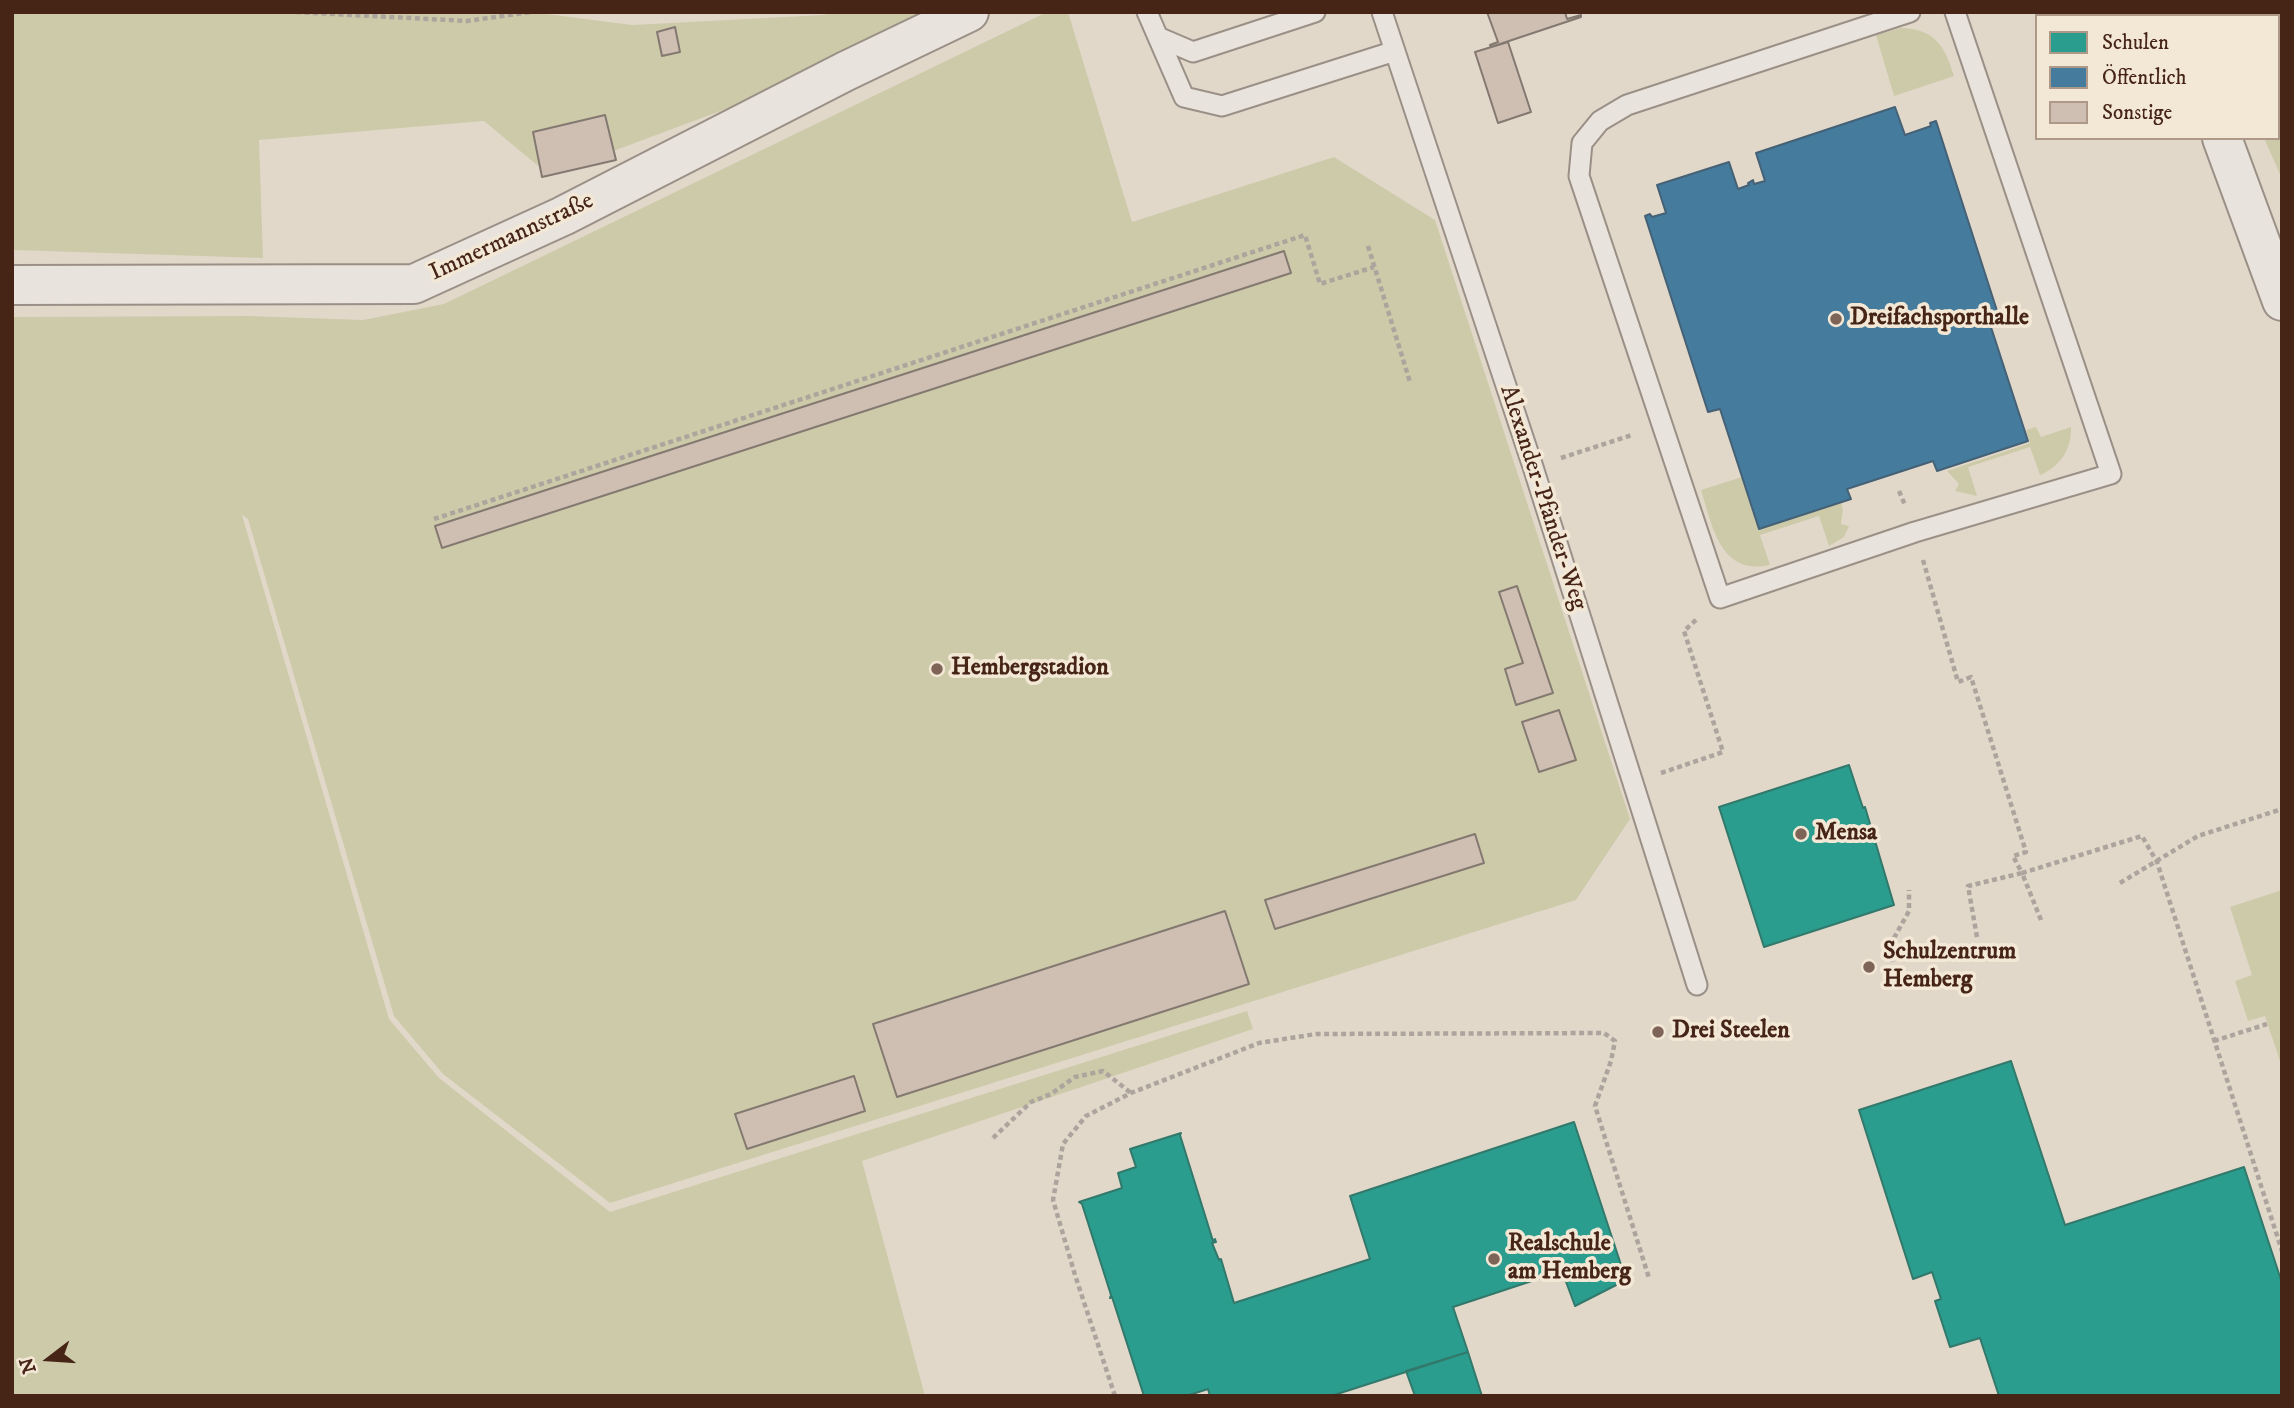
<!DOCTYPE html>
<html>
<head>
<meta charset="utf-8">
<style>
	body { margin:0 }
	#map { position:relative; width:2294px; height:1408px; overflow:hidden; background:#e2d8ca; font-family:"IM FELL DW Pica",serif }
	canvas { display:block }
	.frame { position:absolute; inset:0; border:14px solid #462517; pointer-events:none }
	.legend { position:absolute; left:2035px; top:14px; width:245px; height:126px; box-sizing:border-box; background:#f3e7d5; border:2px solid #ae9989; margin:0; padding:9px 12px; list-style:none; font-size:21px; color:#462517 }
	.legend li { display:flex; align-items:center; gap:14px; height:35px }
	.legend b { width:35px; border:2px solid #ae9989 }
	.north { position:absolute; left:14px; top:1324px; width:70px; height:70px; -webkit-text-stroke:5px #f3e7d5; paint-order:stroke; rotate:253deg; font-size:19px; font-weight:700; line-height:28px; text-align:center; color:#462517 }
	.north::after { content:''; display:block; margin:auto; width:24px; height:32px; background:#462517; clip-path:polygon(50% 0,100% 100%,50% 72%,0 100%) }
</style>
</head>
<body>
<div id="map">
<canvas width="2294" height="1408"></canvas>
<div class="frame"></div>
<ul class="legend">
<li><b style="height:19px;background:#2a9d8f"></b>Schulen</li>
<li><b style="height:19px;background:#457b9d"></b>Öffentlich</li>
<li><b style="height:19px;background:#cfbfb3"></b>Sonstige</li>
</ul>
<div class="north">N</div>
</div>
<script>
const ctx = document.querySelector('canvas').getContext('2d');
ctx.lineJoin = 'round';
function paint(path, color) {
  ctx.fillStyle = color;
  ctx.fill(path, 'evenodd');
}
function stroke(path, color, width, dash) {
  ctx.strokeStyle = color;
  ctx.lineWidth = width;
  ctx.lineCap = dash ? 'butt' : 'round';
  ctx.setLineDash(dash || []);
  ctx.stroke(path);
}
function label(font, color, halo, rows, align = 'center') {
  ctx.font = font + ' "IM FELL DW Pica",serif';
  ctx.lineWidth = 7;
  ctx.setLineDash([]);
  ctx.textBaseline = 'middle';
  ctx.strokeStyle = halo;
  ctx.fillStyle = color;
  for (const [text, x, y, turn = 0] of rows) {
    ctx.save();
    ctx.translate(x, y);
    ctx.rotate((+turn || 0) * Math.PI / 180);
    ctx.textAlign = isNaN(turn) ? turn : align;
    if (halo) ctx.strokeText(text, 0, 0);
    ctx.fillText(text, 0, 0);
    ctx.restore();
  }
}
const green = new Path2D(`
	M 12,12 L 531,12 L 632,25 L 823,15 L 838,12 L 931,12 L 844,65 L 549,175 L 484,121 L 259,140 L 263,258 L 12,250 Z
	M 1047,12 L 1068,12 L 1132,222 L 1334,157 L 1435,220 L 1630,819 L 1576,900 L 610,1203 L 443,1074 L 394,1016 L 248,519 L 242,515 L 389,1019 L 439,1078 L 610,1212 L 1247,1011 L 1253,1029 L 862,1161 L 925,1396 L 12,1396 L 12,317 L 249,316 L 363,320 L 444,304 Z
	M 2199,12 L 2282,12 L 2282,179 L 2264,138 L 2278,138 L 2278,16 L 2201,16 Z
	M 1901,28 C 1935,29 1945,46 1954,76 L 1894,96 L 1876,35 Z
	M 2036,427 L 2041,437 L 2071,427 C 2072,449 2060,467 2040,475 L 2030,447 L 1968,467 L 1977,496 L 1955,491 L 1959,484 L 1947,471 L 2030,443 L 2026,430 Z
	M 1742,477 L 1759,529 L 1841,502 L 1843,510 L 1841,524 L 1849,526 L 1844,537 L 1829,546 L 1819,516 L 1760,535 L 1770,565 C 1720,576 1712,525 1701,490 Z
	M 2282,890 L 2282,1067 L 2265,1016 L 2248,1021 L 2235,981 L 2252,975 L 2230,907 Z`);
const schools = new Path2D(`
	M 1849,765 L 1863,808 L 1865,807 L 1894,905 L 1764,947 L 1719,807 Z
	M 2011,1061 L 2065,1225 L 2244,1167 L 2282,1283 L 2282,1396 L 1999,1396 L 1980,1338 L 1950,1347 L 1935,1301 L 1941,1299 L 1932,1272 L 1913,1279 L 1859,1110 Z
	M 1574,1122 L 1626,1280 L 1575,1306 L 1562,1271 L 1453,1307 L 1468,1352 L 1331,1396 L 1210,1396 L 1208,1389 L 1186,1396 L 1144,1396 L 1112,1297 L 1110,1298 L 1111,1295 L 1082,1204 L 1079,1202 L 1122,1188 L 1118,1173 L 1136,1167 L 1130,1149 L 1181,1133 L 1180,1135 L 1213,1241 L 1215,1239 L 1216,1242 L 1212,1243 L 1219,1260 L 1221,1259 L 1234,1303 L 1370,1259 L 1350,1196 Z
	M 1468,1352 L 1482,1396 L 1415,1396 L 1406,1371 Z`);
const public = new Path2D(`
	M 1895,107 L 1905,135 L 1931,126 L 1930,123 L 1936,121 L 1999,317 L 1989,321 L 2028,441 L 1937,471 L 1933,461 L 1847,489 L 1851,499 L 1759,529 L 1720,409 L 1708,412 L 1645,216 L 1650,214 L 1652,217 L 1666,213 L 1657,185 L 1729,162 L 1738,189 L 1749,185 L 1748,183 L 1753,180 L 1754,184 L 1765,181 L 1756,153 Z`);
const building = new Path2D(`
	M 1487,12 L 1565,12 L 1567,19 L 1581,15 L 1581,17 L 1491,47 L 1490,45 L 1498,42 Z
	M 675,27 L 680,52 L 662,56 L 657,32 Z
	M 1508,42 L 1531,112 L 1498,123 L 1475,52 Z
	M 605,115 L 616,160 L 542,177 L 533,132 Z
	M 1284,251 L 1291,273 L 442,548 L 435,526 Z
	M 1517,586 L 1553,693 L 1516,705 L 1505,669 L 1523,663 L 1499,592 Z
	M 1559,710 L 1576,760 L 1539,772 L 1522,722 Z
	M 1475,834 L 1484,863 L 1275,929 L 1265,900 Z
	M 1225,911 L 1249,984 L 897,1097 L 873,1024 Z
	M 854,1076 L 865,1111 L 747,1149 L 735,1114 Z`);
const path = new Path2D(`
	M 296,12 L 467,21 L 531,12
	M 1368,246 L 1410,382
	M 1561,458 L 1632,435
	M 1899,491 L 1905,505
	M 434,519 L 1305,235 L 1320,284 L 1374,267
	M 1923,560 L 1958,682 L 1971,677 L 2026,852 L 2013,856 L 2022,873 L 2142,836 L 2157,862 L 2282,1251
	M 1661,773 L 1723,752 L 1684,631 L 1698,618
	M 2120,883 L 2198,836 L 2282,809
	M 1977,937 L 1968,886 L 2022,873 L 2041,920
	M 1892,962 L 1889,947 L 1909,911 L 1909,890
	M 2214,1041 L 2267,1024
	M 993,1138 L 1031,1102 L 1051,1094 L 1075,1077 L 1103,1071 L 1131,1093
	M 1115,1396 L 1075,1275 L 1053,1200 L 1063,1144 L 1086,1116 L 1131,1093 L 1259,1043 L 1316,1034 L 1604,1033 L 1615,1041 L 1611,1061 L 1595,1106 L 1649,1278`);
const service = new Path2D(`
	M 1147,12 L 1184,97 L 1222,106 L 1395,51
	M 1382,12 L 1533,467 L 1697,985
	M 1910,12 L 1627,105 L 1600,121 L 1582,143 L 1579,176 L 1720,598 L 1915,532 L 2111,474 L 1955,12
	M 1158,37 L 1193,52 L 1315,12`);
const minor = new Path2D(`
	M 2150,12 L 2152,16
	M 2222,138 L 2282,301
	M 12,285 L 414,284 L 563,216 L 846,71 L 969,12`);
const markers = [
	[1836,319,7,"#7d6456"],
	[937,669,7,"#7d6456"],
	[1801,834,7,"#7d6456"],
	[1869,967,7,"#7d6456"],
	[1658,1032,7,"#7d6456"],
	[1494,1259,7,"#7d6456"]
];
const streetNames = [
	["Immermannstraße",512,238,-25],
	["Alexander-Pfänder-Weg",1542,498,72]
];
const poiNames = [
	["Dreifachsporthalle",1850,319],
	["Hembergstadion",951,669],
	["Mensa",1815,834],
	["Schulzentrum",1883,953],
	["Hemberg",1883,981],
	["Drei Steelen",1672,1032],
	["Realschule",1508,1245],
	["am Hemberg",1508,1273]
];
paint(green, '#cdcaaa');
paint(schools, '#2a9d8f');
stroke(schools, '#32796b', 2);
paint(public, '#457b9d');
stroke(public, '#456175', 2);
paint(building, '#cfbfb3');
stroke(building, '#847970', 2);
stroke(service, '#9b9087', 23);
stroke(minor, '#9b9087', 42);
stroke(path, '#aca49d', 4.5, [5, 3.5]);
stroke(service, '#e8e3dc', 19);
stroke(minor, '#e8e3dc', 38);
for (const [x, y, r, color] of markers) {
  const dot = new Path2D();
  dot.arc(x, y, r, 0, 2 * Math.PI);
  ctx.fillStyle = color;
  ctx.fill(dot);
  stroke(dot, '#f3e7d5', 2.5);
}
label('24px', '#462517', '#f3e7d5', streetNames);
label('bold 24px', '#462517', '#f3e7d5', poiNames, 'left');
</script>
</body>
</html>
